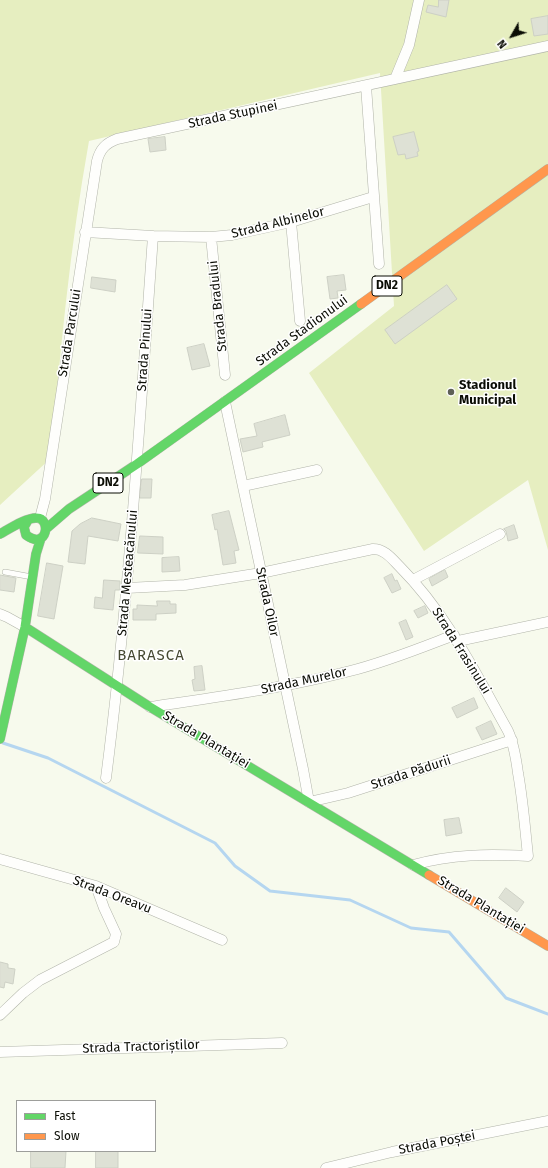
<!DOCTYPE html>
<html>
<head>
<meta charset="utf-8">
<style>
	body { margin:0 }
	#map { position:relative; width:548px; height:1168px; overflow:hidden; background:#f7faed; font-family:"Fira Sans",sans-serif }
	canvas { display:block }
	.legend { position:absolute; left:16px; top:1100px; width:140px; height:52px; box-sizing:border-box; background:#fff; border:1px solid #9d9e9b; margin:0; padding:5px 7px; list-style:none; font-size:12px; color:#0b0d05 }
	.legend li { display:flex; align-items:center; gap:8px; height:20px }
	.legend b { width:20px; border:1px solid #9d9e9b }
	.north { position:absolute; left:492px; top:16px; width:40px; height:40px; -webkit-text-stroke:3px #fff; paint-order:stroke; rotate:231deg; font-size:11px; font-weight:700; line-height:16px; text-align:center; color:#0b0d05 }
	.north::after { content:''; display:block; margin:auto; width:14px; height:18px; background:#0b0d05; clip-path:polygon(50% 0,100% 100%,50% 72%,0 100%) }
</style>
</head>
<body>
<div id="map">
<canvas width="548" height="1168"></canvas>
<ul class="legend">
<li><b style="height:5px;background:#63d668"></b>Fast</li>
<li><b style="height:5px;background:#ff974d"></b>Slow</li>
</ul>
<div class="north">N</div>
</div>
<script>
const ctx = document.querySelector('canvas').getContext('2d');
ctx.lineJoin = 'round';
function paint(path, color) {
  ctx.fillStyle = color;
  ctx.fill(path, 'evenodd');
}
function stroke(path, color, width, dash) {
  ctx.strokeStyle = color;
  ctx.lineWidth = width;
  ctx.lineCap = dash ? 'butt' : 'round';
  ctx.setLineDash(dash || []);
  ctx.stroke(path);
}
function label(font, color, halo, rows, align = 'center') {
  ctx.font = font + ' "Fira Sans",sans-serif';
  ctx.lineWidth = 3;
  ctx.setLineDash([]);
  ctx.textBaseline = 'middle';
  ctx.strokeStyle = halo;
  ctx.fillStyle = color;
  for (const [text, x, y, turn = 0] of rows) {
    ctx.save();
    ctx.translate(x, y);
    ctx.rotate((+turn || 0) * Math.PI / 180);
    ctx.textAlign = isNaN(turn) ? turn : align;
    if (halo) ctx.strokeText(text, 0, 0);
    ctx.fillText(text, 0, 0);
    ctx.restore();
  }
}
const green = new Path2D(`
	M 0,0 L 548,0 L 548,550 L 528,480 L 424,551 L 309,373 L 394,306 L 380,73 L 89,141 C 70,246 60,352 51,458 L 0,505 Z`);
const stream = new Path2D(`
	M 3,743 L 48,758 L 215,843 L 235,866 L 270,891 L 350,900 L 411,928 L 449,932 L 506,998 L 548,1014`);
const building = new Path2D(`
	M 439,0 L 449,0 L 446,17 L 426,12 L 428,5 L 438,7 Z
	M 548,16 L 548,34 L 534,36 L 531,19 Z
	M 414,132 L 419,151 L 417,152 L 418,156 L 406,159 L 405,154 L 398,155 L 393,137 Z
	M 165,137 L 166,150 L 150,152 L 148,139 Z
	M 344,275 L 346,290 L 337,291 L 338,298 L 330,299 L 327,277 Z
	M 92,277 L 116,280 L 115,292 L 91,288 Z
	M 447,285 L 457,299 L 395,344 L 385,330 Z
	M 204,344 L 210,366 L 192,370 L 187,348 Z
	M 285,415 L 290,435 L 262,442 L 263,447 L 243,452 L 240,439 L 257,436 L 254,424 Z
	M 142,479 L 152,479 L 151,498 L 140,498 Z
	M 229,511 L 239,550 L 234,551 L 236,563 L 223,565 L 217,529 L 215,530 L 212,515 Z
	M 92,518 L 121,524 L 118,541 L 88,536 L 85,564 L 68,562 L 72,531 L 80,524 Z
	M 514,525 L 518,538 L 508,541 L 506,531 L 504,529 Z
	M 140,536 L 163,537 L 163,554 L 138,553 Z
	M 179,557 L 180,571 L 162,572 L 162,558 Z
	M 47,563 L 63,566 L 54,619 L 38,616 Z
	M 445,570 L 448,577 L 432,586 L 429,579 Z
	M 392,574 L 395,581 L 397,580 L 401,589 L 392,593 L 384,578 Z
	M 0,575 L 16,578 L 14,592 L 0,590 Z
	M 104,580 L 120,581 L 120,590 L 115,590 L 113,610 L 94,608 L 95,597 L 102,598 Z
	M 157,601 L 170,601 L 170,604 L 176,604 L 176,613 L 156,614 L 156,620 L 133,620 L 133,609 L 137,609 L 137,605 L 157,606 Z
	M 425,606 L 428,613 L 418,618 L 414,611 Z
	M 406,620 L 413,637 L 406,640 L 399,623 Z
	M 202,666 L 205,690 L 194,691 L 192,680 L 195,679 L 194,667 Z
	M 474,698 L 478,708 L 457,718 L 452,708 Z
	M 491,721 L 497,734 L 482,740 L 476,728 Z
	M 459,818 L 462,833 L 446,836 L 444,820 Z
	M 506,888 L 524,902 L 517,912 L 499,898 Z
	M 0,962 L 8,964 L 8,968 L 15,969 L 13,984 L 5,982 L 4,988 L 0,987 Z
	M 31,1151 L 66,1151 L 65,1168 L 31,1168 Z
	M 96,1151 L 118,1151 L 118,1168 L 96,1168 Z`);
const lane = new Path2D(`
	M 5,572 L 32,577`);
const street = new Path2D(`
	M 395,79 L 409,45 L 419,0
	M 366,86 L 379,264
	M 291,222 L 300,321
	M 85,232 L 153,236 L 211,237 L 232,235 L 291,222 L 373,197
	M 211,237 L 225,375
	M 225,402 L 303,769 L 309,802 L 348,793 L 512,740
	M 243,486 L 317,470
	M 40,518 L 45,499 L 97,161 C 100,149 106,143 117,139 L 548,46
	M 413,580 L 500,534
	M 127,588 L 185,585 L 261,573 L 373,549 C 385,549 392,559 400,567 C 447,614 476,674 508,731 C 514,744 516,758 518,773 C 523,801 525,828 528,856 C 488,854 452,854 413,865
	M 0,614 L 7,617 L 25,627
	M 458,641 L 548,622
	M 150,707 C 217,697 285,688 350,671 C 386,662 420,648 454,635
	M 106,778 C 129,598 140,417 153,236
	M 0,859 L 96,886 L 222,940
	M 0,1015 L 23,993 L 40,980 L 114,942 L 116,934 L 104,908 L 96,886
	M 0,1052 L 282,1043
	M 326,1168 L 392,1152 L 548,1121`);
const fast = new Path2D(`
	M 47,528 L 69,509 L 137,464 L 361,304
	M 0,534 C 9,529 27,517 37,518 C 51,518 48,551 26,535 L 24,527 L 28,520
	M 25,627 L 150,707 L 429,875
	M 0,739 L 25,627 L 36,554 L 41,538`);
const slow = new Path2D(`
	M 361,304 L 548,169
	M 429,875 L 548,946`);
const markers = [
	[451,392,4,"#5e6056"]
];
const shields = [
	[387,286,30],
	[108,483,30]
];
const shieldNames = [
	["DN2",387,286],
	["DN2",108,483]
];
const streetNames = [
	["Strada Stupinei",233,115,-12],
	["Strada Albinelor",278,223,-14],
	["Strada Bradului",218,306,-96],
	["Strada Stadionului",302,331,-36],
	["Strada Parcului",70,333,-81],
	["Strada Pinului",145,350,-86],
	["Strada Mesteacănului",128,573,-85],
	["Strada Oilor",267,602,78],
	["Strada Frasinului",461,651,58],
	["Strada Murelor",304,681,-12],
	["Strada Plantației",206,740,31],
	["Strada Pădurii",411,773,-18],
	["Strada Oreavu",112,895,21],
	["Strada Plantației",481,905,31],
	["Strada Tractoriștilor",141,1047,-2],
	["Strada Poștei",437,1143,-11]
];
const poiNames = [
	["Stadionul",459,385],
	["Municipal",459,400]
];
const quarterNames = [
	["BARASCA",151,656]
];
paint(green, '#e6eec0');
stroke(stream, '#b5d6f0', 3);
paint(building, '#dee1d5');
stroke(building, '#cdd0c5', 1);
stroke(lane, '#b1b4a9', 6);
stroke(street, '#b1b4a9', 11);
stroke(fast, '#b1b4a9', 10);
stroke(slow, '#b1b4a9', 10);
stroke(lane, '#fefefc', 5);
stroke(street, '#fefefc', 10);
stroke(fast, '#63d668', 9);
stroke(slow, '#ff974d', 9);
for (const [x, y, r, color] of markers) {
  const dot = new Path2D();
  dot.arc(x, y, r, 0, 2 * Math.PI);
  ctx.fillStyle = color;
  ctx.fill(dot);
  stroke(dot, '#fff', 1.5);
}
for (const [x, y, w] of shields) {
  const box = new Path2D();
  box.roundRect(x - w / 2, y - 10, w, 20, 3);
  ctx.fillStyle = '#fff';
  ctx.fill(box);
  stroke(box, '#0b0d05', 1);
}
label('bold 12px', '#0b0d05', null, shieldNames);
label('13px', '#0b0d05', '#fff', streetNames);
label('bold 13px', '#0b0d05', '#fff', poiNames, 'left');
ctx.letterSpacing = '1px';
label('15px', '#454931', '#fff', quarterNames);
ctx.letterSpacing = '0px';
</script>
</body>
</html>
